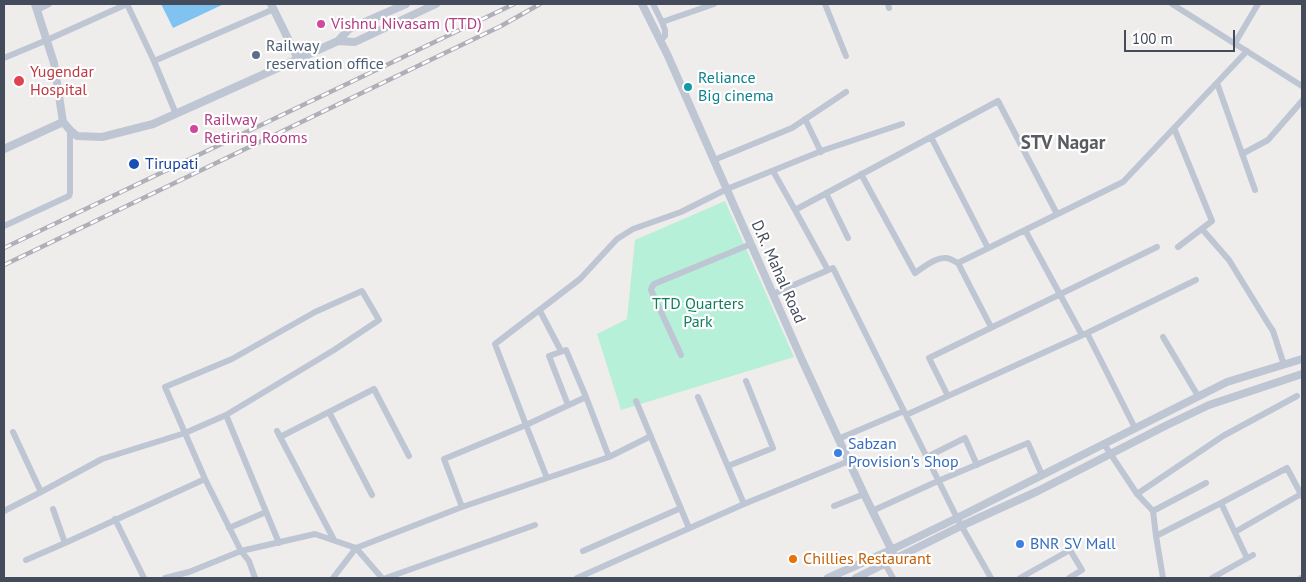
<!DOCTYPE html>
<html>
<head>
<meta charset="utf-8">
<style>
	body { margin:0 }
	#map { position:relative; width:1306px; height:582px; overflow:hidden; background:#efecec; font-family:"PT Sans",sans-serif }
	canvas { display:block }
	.frame { position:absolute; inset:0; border:5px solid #444b5a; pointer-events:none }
	.scale { position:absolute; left:1124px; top:30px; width:111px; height:22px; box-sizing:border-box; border:2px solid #444b5a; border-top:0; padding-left:6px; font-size:15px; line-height:18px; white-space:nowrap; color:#444b5a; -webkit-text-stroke:4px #fff; paint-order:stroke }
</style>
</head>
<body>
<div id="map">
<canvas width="1306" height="582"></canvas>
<div class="frame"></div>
<div class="scale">100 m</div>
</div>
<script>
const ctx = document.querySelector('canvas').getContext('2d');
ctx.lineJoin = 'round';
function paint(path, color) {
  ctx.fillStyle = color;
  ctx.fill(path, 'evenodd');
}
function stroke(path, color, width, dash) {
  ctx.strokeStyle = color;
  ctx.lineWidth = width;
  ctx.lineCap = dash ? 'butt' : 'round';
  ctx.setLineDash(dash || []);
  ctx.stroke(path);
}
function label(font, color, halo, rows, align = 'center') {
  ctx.font = font + ' "PT Sans",sans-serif';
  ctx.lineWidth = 4.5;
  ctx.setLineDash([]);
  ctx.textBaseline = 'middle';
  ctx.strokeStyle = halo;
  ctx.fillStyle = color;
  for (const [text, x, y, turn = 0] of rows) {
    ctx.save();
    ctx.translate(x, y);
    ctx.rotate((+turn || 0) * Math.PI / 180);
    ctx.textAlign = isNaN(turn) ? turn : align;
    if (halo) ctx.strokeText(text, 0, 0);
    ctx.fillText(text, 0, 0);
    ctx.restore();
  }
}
const green = new Path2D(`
	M 725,201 L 794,357 L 621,410 L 597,334 L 627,319 L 635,240 Z`);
const water = new Path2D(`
	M 161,4 L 224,4 L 173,28 Z`);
const minor = new Path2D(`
	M 127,4 L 154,61 L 274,9
	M 653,4 L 662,22 L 665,30 L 665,36 L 660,41
	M 825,4 L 846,56
	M 888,4 L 889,8
	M 1172,4 L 1302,86
	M 37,10 L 49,4
	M 662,22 L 714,4
	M 1235,43 L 1258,4
	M 4,58 L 47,40 L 127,4
	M 154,61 L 176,114
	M 1217,83 L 1255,190
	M 805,119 L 821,152
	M 1174,128 L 1212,221 L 1178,247
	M 931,137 L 988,248
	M 1242,154 L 1268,140 L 1302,101
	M 714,160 L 792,128 L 846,92
	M 773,171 L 795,210
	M 861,174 L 915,273 C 924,267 939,254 950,259 C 953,260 955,262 958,263
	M 826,193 L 848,238
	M 4,226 L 69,196 L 70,193 L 70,130
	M 1202,229 L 1229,260 L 1269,325 L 1273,331 L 1284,365
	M 1025,230 L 1123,182 L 1247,51
	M 828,270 L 795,210 L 998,101 L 1057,214
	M 773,294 L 833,268 L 957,518 L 991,578
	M 540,311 L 561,351
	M 991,327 L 958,263 L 1025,230 L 1082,335
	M 1087,333 L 1135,428
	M 1163,337 L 1198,396
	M 681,355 L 651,290 L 652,287 L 654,284 L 751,244
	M 948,396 L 929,358 L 1157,247
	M 698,397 L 744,504
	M 636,401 L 689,528
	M 568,405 L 549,356 L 566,350 L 586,397 L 609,457
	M 329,412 L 372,495
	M 226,415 L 279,543
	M 906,415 L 1087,333 L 1196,280
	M 277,431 L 334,540
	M 13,432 L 41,492
	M 280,437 L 374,389 L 409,456
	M 838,439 L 904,411
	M 1104,444 L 1137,494 L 1223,436 L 1297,396
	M 927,457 L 965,438 L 977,465
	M 728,466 L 773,448 L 746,381
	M 547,478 L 526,425 L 586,397
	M 1137,494 L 1153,511
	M 834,506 L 864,494
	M 462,507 L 444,459 L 526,425 L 495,344 L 580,279 L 617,239 L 633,229 L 681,212 L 727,189 L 824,150 L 902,124
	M 53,509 L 65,543 L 205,479
	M 4,511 L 41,492 L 102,459 L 185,433 L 226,415 L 334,350 L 379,320 L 362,291 L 315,312 L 232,359 L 165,387 L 205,479 L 241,551 L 249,561 L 255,578
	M 872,511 L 938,481 L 1028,443 L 1042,475
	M 115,519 L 144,578
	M 229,528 L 266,512
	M 1235,532 L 1301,494
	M 1156,536 L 1221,503
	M 583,551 L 681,508
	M 880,555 L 893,578
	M 1247,558 L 1221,503 L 1287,468 L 1302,496
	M 26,560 L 65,543
	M 165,578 L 189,572 L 241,551 L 315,534 L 356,548 L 462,507 L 609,457 L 651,436
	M 333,578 L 356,548 L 382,578
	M 386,578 L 535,525
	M 577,578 L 744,504 L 849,461
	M 1020,578 L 1070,550 L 1082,570 L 1069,578
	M 1163,578 L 1156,536 L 1153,511 L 1206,483
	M 1212,578 L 1253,555
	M 1301,578 L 1302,578`);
const tertiary = new Path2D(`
	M 35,4 L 54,63 L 63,122
	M 271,4 L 298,59
	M 642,4 L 668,56 L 802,360 L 864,494 L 896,559
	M 338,41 L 355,42 L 436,4
	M 63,122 L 70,130 L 77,136 L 102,137 L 153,124 L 338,41 L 349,29 L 406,4
	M 4,149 L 63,122
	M 828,578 L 891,550 L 957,518 L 1227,382 L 1302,359
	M 856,578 L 961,526 L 1038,491 L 1167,425 L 1209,405 L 1302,374`);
const rail = new Path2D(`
	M 4,248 L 514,4
	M 4,265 L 501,26 L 540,4`);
const markers = [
	[321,24,5,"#d1479c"],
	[256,55,5,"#5c6f8a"],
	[19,81,6,"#e0444e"],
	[688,87,5,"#0f9aa8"],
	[194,129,5,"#d1479c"],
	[134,164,6,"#1a4fb4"],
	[838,453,5,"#3f7fe0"],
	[1020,544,5,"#3f7fe0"],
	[793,559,5,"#e8710a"]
];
const hotelNames = [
	["Vishnu Nivasam (TTD)",331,24],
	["Railway",204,120],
	["Retiring Rooms",204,138]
];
const serviceNames = [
	["Railway",266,46],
	["reservation office",266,64]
];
const healthNames = [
	["Yugendar",30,72],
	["Hospital",30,90]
];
const cultureNames = [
	["Reliance",698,78],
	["Big cinema",698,96]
];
const transitNames = [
	["Tirupati",145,164]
];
const streetNames = [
	["D.R. Mahal Road",778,272,66]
];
const parkNames = [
	["TTD Quarters",698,304],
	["Park",698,322]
];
const shopNames = [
	["Sabzan",848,444],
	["Provision's Shop",848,462],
	["BNR SV Mall",1030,544]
];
const foodNames = [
	["Chillies Restaurant",803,559]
];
const quarterNames = [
	["STV Nagar",1063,144]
];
paint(green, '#b6f0d8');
paint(water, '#81c3f0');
stroke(minor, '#bec5d3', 6);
stroke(tertiary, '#bec5d3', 8);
stroke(rail, '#aeafb7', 4.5);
stroke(rail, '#fff', 2.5, [8]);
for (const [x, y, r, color] of markers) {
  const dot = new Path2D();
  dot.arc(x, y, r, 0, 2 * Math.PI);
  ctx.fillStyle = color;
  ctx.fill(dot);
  stroke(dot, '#fff', 2);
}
label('16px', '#b23c85', '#fff', hotelNames, 'left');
label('16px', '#4e5e75', '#fff', serviceNames, 'left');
label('16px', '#be3a42', '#fff', healthNames, 'left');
label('16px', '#0d838f', '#fff', cultureNames, 'left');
label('16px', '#164399', '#fff', transitNames, 'left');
label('16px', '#444b5a', '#fff', streetNames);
label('16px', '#117e5e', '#fff', parkNames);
label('16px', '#366cbe', '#fff', shopNames, 'left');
label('16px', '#c56008', '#fff', foodNames, 'left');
label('bold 19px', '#585b61', '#fff', quarterNames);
</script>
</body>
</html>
